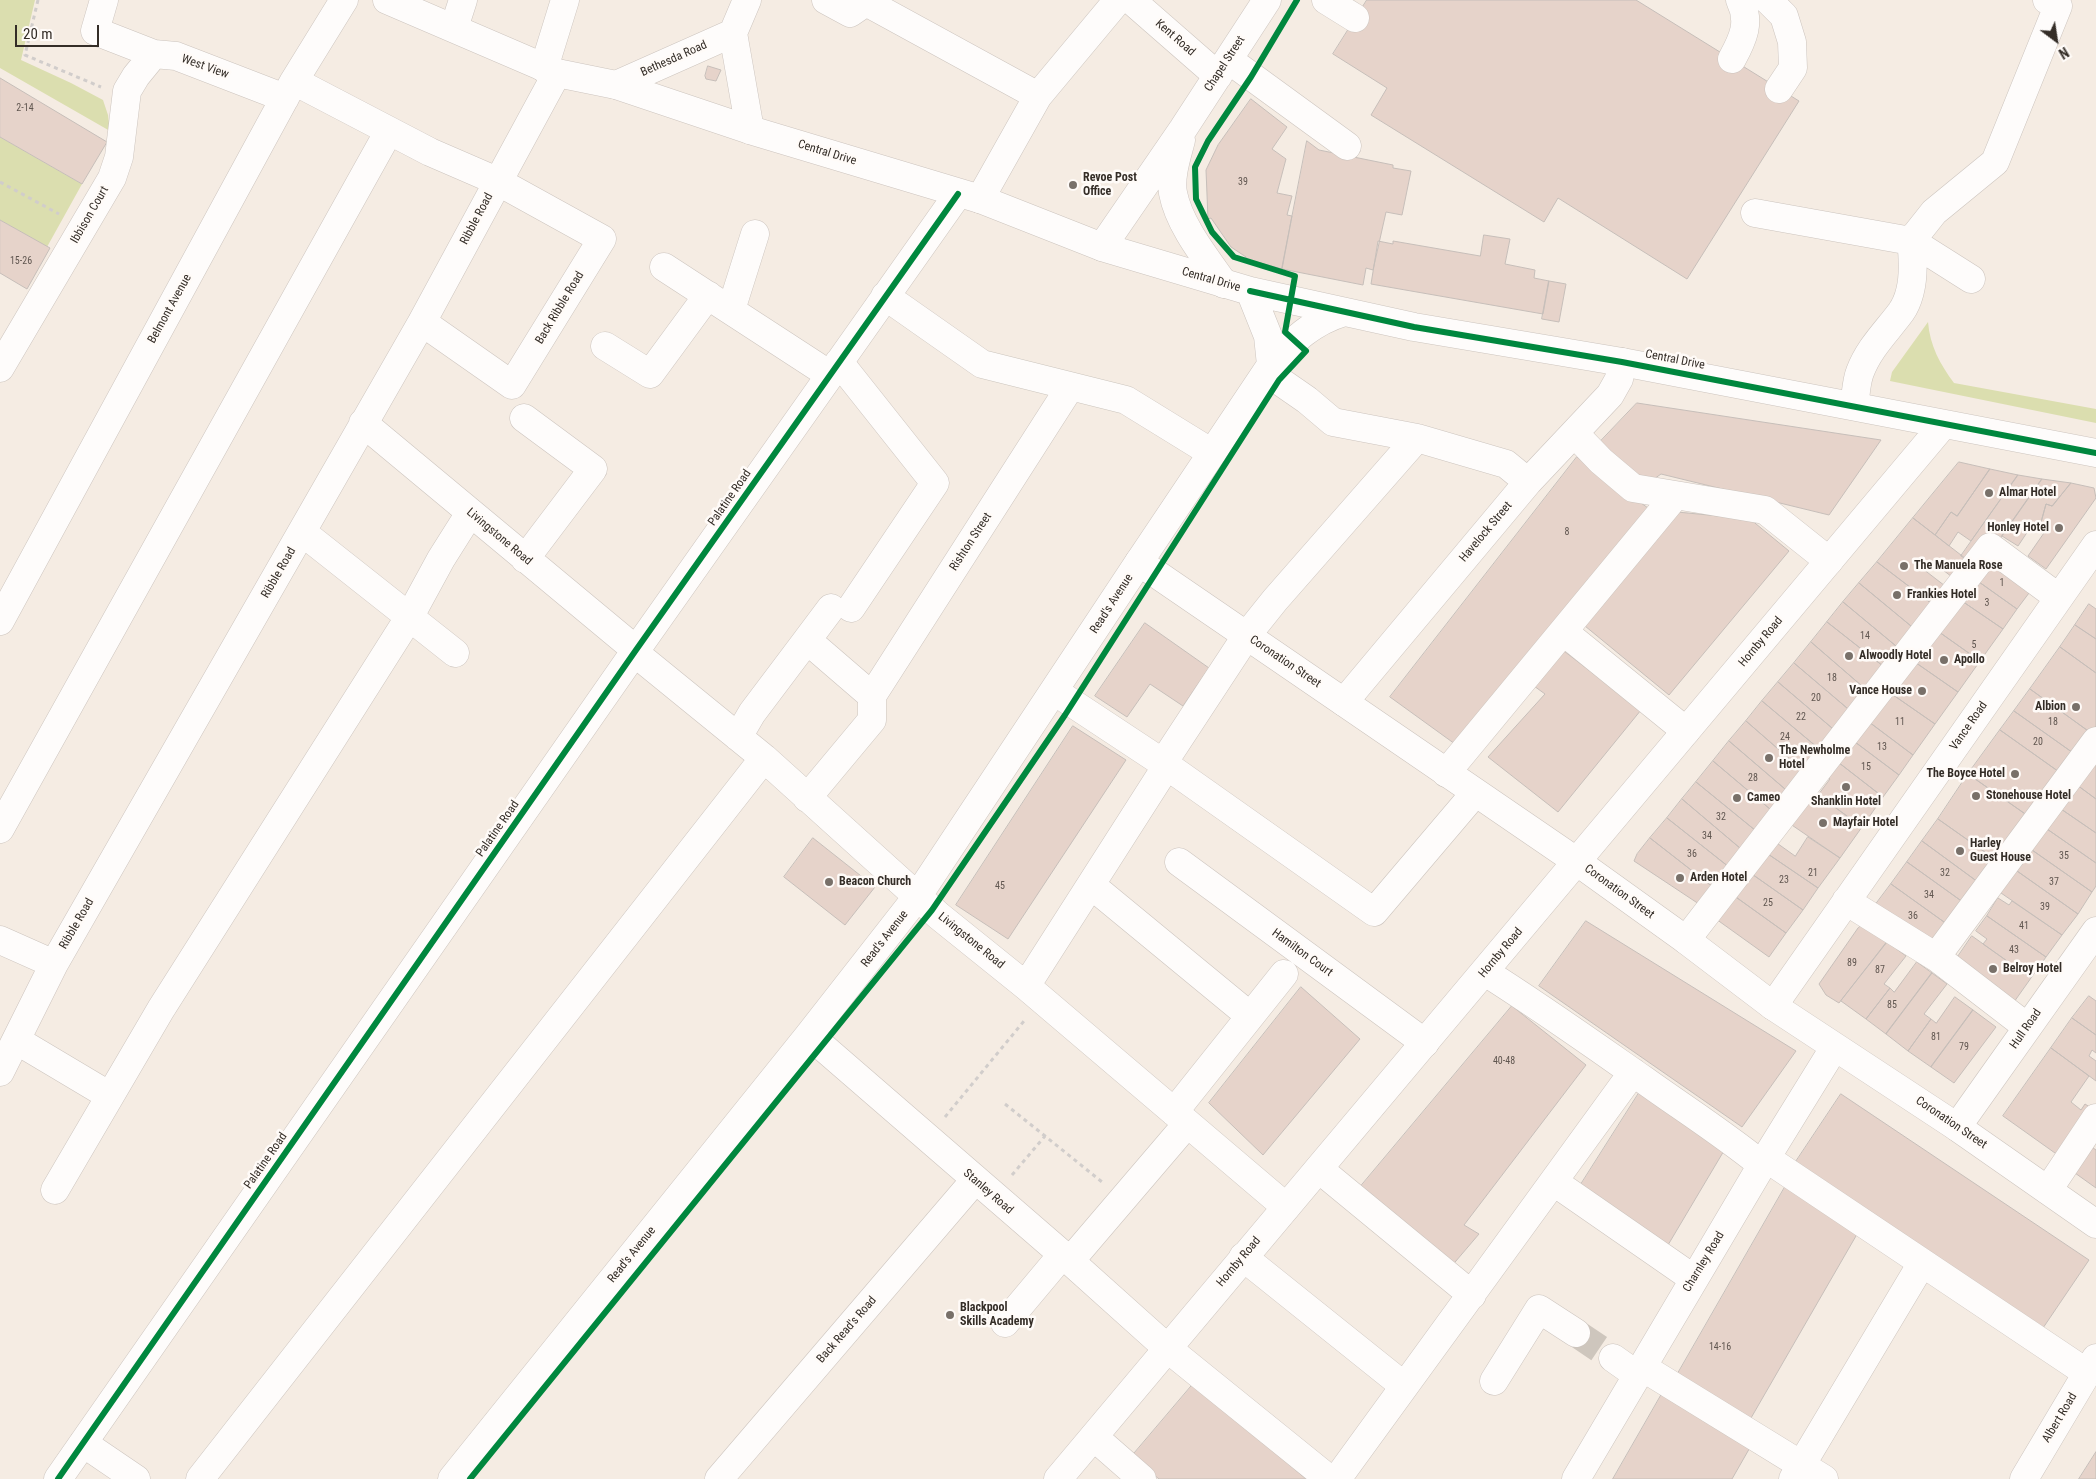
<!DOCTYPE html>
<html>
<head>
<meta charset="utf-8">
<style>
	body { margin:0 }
	#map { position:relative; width:2096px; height:1479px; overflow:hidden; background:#f5ece3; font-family:"Roboto Condensed",sans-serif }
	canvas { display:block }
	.north { position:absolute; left:2031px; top:15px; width:50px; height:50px; -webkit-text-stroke:4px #fffbf8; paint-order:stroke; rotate:149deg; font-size:14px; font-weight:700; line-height:20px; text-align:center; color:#342d27 }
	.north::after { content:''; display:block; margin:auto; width:18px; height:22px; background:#342d27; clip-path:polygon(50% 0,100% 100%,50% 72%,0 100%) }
	.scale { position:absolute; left:15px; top:25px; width:84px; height:22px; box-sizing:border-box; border:2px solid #342d27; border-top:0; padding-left:6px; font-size:15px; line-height:18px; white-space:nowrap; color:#342d27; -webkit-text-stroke:4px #fffbf8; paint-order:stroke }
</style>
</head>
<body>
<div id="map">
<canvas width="2096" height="1479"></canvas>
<div class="north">N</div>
<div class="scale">20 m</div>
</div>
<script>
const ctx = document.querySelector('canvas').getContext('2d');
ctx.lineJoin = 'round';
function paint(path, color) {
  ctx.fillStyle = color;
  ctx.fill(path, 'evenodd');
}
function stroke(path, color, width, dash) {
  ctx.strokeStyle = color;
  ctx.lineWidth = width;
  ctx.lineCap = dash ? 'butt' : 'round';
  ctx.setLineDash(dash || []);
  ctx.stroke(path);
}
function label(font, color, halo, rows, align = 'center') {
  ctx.font = font + ' "Roboto Condensed",sans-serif';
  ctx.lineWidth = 5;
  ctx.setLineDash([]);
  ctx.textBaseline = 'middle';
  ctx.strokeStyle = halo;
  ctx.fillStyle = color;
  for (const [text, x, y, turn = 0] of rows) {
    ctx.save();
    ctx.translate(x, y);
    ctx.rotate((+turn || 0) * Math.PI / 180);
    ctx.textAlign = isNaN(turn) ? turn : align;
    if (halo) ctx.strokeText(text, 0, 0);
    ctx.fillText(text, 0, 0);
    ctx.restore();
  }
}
const green = new Path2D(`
	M 0,0 L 35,0 L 21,60 L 71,83 L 103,100 L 108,115 L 110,131 L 0,68 Z
	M 0,137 L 82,184 L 47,247 L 0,220 Z
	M 1928,322 C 1930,346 1940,364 1954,383 L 2096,409 L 2096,423 L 1890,381 L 1892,372 Z`);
const building = new Path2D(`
	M 1367,0 L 1636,0 L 1799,101 L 1687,279 L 1558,198 L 1544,222 L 1371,115 L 1387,88 L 1333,54 Z
	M 708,66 L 721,70 L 716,81 L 706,79 L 705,76 Z
	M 0,78 L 107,142 L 82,184 L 0,137 Z
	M 1251,99 L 1287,127 L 1272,149 L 1286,159 L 1277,193 L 1292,196 L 1287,215 L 1292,216 L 1282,269 L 1246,259 L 1246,257 L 1231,247 L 1211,218 L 1208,219 L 1206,170 L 1218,145 Z
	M 1307,141 L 1319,150 L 1393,165 L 1393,168 L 1411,171 L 1402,215 L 1386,212 L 1373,270 L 1366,268 L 1363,285 L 1282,269 Z
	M 0,220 L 50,248 L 27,289 L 0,273 Z
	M 1484,235 L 1510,239 L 1505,264 L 1535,270 L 1534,278 L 1549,281 L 1543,314 L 1371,284 L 1378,241 L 1393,244 L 1393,241 L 1480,256 Z
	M 1549,281 L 1566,284 L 1559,322 L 1542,319 Z
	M 1637,403 L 1881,440 L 1829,515 L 1661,474 L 1647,484 L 1599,443 Z
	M 1577,457 L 1648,508 L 1455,744 L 1390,697 Z
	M 1959,462 L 1990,469 L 1957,516 L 1951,512 L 1935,535 L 1913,518 Z
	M 1990,469 L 2018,475 L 1971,541 L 1958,532 L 1949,546 L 1935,535 L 1951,512 L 1957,516 Z
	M 2018,475 L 2042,479 L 1995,546 L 1970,562 L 1961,556 Z
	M 2042,479 L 2071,483 L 2052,506 L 2046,504 L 2040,526 L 2034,522 L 2018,546 L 2002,536 Z
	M 2071,483 L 2094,488 L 2096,498 L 2046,569 L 2028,556 L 2046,530 L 2040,526 L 2046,504 L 2052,506 Z
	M 1677,512 L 1750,519 L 1789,551 L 1669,695 L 1585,626 Z
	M 1913,518 L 1970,562 L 1956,580 L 1930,560 L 1923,569 L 1949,589 L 1936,607 L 1877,562 Z
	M 1989,558 L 2032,589 L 2017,609 L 1972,577 Z
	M 1877,562 L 1936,607 L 1917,631 L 1859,583 Z
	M 1972,577 L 2017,609 L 2003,629 L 1956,597 Z
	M 1859,583 L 1917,631 L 1902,651 L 1843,602 Z
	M 1956,597 L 2003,629 L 1980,661 L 1932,627 Z
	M 1843,602 L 1902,651 L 1888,670 L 1827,622 Z
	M 2089,604 L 2096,609 L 2096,639 L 2075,625 Z
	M 1827,622 L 1888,670 L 1870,693 L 1811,642 Z
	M 1145,623 L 1209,668 L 1183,706 L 1150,684 L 1127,717 L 1095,696 Z
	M 2075,625 L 2096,639 L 2096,673 L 2060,647 Z
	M 1932,627 L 1980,661 L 1958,692 L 1909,658 Z
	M 1811,642 L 1870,693 L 1854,714 L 1794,663 Z
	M 2060,647 L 2096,673 L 2096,726 L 2091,733 L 2030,689 Z
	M 1560,648 L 1641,710 L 1558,812 L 1488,757 L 1545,694 L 1534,686 Z
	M 1909,658 L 1958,692 L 1935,724 L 1886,690 Z
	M 1794,663 L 1854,714 L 1839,734 L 1778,682 Z
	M 1778,682 L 1839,734 L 1824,753 L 1762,701 Z
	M 2030,689 L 2091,733 L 2076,755 L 2014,711 Z
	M 1886,690 L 1935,724 L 1913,755 L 1865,719 Z
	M 1762,701 L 1824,753 L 1808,775 L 1746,721 Z
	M 2014,711 L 2076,755 L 2062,774 L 2000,730 Z
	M 1865,719 L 1913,755 L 1899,775 L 1851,739 Z
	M 1746,721 L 1808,775 L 1792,795 L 1729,741 Z
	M 1073,726 L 1126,760 L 1008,939 L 956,905 Z
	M 2000,730 L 2062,774 L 2031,818 L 1968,774 Z
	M 1851,739 L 1899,775 L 1883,797 L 1834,759 Z
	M 1729,741 L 1792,795 L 1777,815 L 1713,761 Z
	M 1834,759 L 1883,797 L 1862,827 L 1818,795 L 1830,779 L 1823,774 Z
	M 1713,761 L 1777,815 L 1761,835 L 1696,782 Z
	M 2096,764 L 2096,799 L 2077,785 Z
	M 1968,774 L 2031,818 L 1999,862 L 1938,819 Z
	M 1696,782 L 1761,835 L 1747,854 L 1682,799 Z
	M 2077,785 L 2096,799 L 2096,833 L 2061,809 Z
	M 1810,789 L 1862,827 L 1840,858 L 1783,819 Z
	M 1682,799 L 1747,854 L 1734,871 L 1667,818 Z
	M 2061,809 L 2096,833 L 2096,863 L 2047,829 Z
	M 1667,818 L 1734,871 L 1718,891 L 1650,838 Z
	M 1938,819 L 1999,862 L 1982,885 L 1922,841 Z
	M 2047,829 L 2096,863 L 2096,886 L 2092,892 L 2032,850 Z
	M 1808,837 L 1840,858 L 1818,888 L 1765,852 L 1774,841 L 1795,856 Z
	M 813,838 L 875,887 L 845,925 L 784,877 Z
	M 1650,838 L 1718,891 L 1705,908 L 1634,861 L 1637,854 Z
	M 1922,841 L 1982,885 L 1967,905 L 1907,862 Z
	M 2032,850 L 2092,892 L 2078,914 L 2017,871 Z
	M 1765,852 L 1818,888 L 1803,910 L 1749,872 Z
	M 1907,862 L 1967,905 L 1951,927 L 1891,884 Z
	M 2017,871 L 2078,914 L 2062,935 L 2001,893 Z
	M 1749,872 L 1803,910 L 1786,933 L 1733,895 Z
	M 1891,884 L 1951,927 L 1936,947 L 1876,904 Z
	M 1733,895 L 1786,933 L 1769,957 L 1716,919 Z
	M 1998,898 L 2009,905 L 2012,901 L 2062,935 L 2046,957 L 1987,916 Z
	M 1987,916 L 2046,957 L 2031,978 L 1983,944 L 1987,939 L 1976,931 Z
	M 1586,921 L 1796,1051 L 1742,1127 L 1539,986 Z
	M 1861,926 L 1887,942 L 1839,1003 L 1826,995 L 1819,984 L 1858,928 Z
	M 1972,936 L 2031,978 L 2014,1002 L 1955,961 Z
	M 1887,942 L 1906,956 L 1884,984 L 1890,988 L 1866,1019 L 1841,1001 Z
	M 1917,962 L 1932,973 L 1886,1034 L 1866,1019 L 1890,988 L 1894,992 Z
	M 1932,973 L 1947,984 L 1924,1014 L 1931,1019 L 1908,1051 L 1886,1034 Z
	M 1301,987 L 1360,1039 L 1263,1155 L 1209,1103 Z
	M 2089,996 L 2096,1001 L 2096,1035 L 2072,1018 Z
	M 1955,997 L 1973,1010 L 1931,1067 L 1908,1051 L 1931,1019 L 1936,1023 Z
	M 1512,1006 L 1586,1065 L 1464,1225 L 1479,1234 L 1450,1268 L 1361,1186 Z
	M 1973,1010 L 1996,1027 L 1954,1083 L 1931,1067 Z
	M 2072,1018 L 2096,1035 L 2096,1053 L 2092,1050 L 2089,1056 L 2096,1061 L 2096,1081 L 2051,1048 Z
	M 2051,1048 L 2089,1076 L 2071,1102 L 2081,1110 L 2085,1104 L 2096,1111 L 2062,1158 L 2003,1116 Z
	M 1639,1093 L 1725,1149 L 1668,1245 L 1578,1189 Z
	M 1841,1094 L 2089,1260 L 2043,1328 L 1795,1163 Z
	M 2086,1143 L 2096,1150 L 2096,1188 L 2068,1168 Z
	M 1785,1187 L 1860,1229 L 1751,1418 L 1677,1375 Z
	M 1194,1383 L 1306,1479 L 1159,1479 L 1132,1456 Z
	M 1663,1392 L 1752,1444 L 1732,1479 L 1613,1479 Z
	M 2096,1452 L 2096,1479 L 2079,1479 Z`);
const minorTunnel = new Path2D(`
	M 1576,1333 L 1613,1358`);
const path = new Path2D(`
	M 38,0 L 25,55 L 101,87
	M 0,182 L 59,214
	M 1005,1104 L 1045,1136
	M 945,1117 L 1024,1021
	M 1012,1175 L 1045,1136 L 1102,1182`);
const minor = new Path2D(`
	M 104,0 L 95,31 L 154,54 L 176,56 L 285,98
	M 747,0 L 733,33 L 750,130
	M 826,0 L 850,13 L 866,2 L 1038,96
	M 1131,0 L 1218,76
	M 1326,0 L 1355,18
	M 1768,0 L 1784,16 L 1792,42 L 1793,68 L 1779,89
	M 454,28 L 463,0
	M 1732,59 C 1743,39 1751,22 1740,0
	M 1229,60 L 1347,146
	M 544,68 L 565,0
	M 294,81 L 430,152 L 497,181 L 602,239 L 512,385 L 422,322
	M 616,85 L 733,33
	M 1181,140 C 1177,156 1170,176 1173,193 C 1179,225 1206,258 1224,284
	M 980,199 L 1038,96 L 1118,0
	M 1755,213 L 1911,241 L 1971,279
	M 1102,247 L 1183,129 L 1267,0
	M 664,267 L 830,375
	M 885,296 L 982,364 L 1126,400 L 1212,453
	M 731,310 L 755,234
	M 605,346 L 650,374 L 708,295
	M 839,362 L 935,483 L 851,608
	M 0,368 L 112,178 L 119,157 L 127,91 L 136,76 L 154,54
	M 1268,373 L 1307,400 L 1333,422 L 1417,438 L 1506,464 L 1528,482
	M 1854,406 C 1856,395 1856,382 1860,372 C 1869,348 1887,331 1901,312 C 1915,292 1914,264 1911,241 L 1934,212 L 1995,162 L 2058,6 L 2047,0
	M 524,418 L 593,469 L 525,559
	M 363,423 L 636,650
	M 1575,434 L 1601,461 L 1633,488 L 1765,510 L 1829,561
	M 302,532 L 455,653
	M 0,621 L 294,81 L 344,0
	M 1564,632 L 1686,731
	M 807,640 L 831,608
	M 635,653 L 764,758 L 939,916 L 1026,986 L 1286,1207
	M 1054,691 L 1163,763 L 1374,912 L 1475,793
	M 872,696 L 1070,387
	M 1344,702 L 1528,482 L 1610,395 L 1619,379 L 1622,362
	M 738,737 L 752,713 L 807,640 L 872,696 L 872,720 L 807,798
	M 1163,763 L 1247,635 L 1275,600 L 1417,438
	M 1446,773 L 1675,496
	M 0,829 L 389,131
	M 1179,862 L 1425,1043
	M 1091,885 L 1250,1016
	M 1846,901 L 1936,957 L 2027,1027
	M 0,940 L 54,964
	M 1686,940 L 1990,547 L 2059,598
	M 1936,957 L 2096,741
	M 1485,972 C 1539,1006 1591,1043 1644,1080 C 1683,1108 1724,1134 1762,1165
	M 1026,986 L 1166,767
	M 1773,1006 L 2096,545
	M 809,1035 L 1070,1261 L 1167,1348 L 1329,1479
	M 16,1040 L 110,1096
	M 0,1072 L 54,964 L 422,322 L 557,73
	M 1174,1112 L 1284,974
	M 1957,1127 L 2096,931
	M 1766,1158 L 2087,1373
	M 1319,1169 L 1472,1295
	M 1554,1182 L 1694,1279
	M 55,1190 L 161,1009 L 410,616 L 441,559 L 470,513
	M 2048,1190 L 2096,1118
	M 1243,1257 L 1404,1386
	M 1070,1261 L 1187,1124
	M 1005,1323 L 1062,1255
	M 1613,1358 L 1637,1375
	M 1642,1367 L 1824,1479
	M 1494,1381 L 1539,1309 L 1576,1333
	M 1094,1437 L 1142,1479
	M 83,1443 L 136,1479
	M 58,1479 L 636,650 L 958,194
	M 200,1479 L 764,758
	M 452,1479 L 809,1035 L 917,897 L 1139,562
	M 719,1479 L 975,1180
	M 1337,1479 L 1633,1072
	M 1576,1479 L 1766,1158 L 1834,1048
	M 1793,1479 L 1922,1263
	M 2024,1479 L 2096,1358`);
const major = new Path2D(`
	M 387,0 L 557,73 L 616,85 L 750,130 L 980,199 L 1102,247 L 1250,291 L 1414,327 L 1622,362 L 2096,453
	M 1250,291 L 1268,336 L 1271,365
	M 1344,312 C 1311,322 1294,340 1271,365 L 1139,562 L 1576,861 L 1686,940 L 1773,1006 L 1957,1127 L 2096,1224
	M 1058,1479 L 1943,425`);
const cycleway = new Path2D(`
	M 1250,291 L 1414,327 L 1622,362 L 2096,453
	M 58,1479 L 636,650 L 958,194
	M 470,1479 L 932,910 L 1065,715 L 1279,380 L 1306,351 L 1285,332 L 1295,276 L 1234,257 L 1212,232 L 1196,199 L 1195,167 L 1208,141 L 1251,77 L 1297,0`);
const markers = [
	[1073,185,5,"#787069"],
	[1989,493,5,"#787069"],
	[2059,528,5,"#787069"],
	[1904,566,5,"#787069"],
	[1897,595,5,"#787069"],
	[1849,656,5,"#787069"],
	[1944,660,5,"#787069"],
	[1922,691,5,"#787069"],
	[2076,707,5,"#787069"],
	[1769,758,5,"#787069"],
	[2015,774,5,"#787069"],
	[1846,787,5,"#787069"],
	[1976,796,5,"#787069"],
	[1737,798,5,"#787069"],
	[1823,823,5,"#787069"],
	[1960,851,5,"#787069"],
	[1680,878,5,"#787069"],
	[829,882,5,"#787069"],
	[1993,969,5,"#787069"],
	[950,1315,5,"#787069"]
];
const numberNames = [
	["2-14",25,108],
	["39",1243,182],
	["15-26",21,261],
	["8",1567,532],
	["1",2002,583],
	["3",1987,603],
	["14",1865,636],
	["5",1974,645],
	["18",1832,678],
	["20",1816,698],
	["22",1801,717],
	["11",1900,722],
	["18",2053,722],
	["24",1785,737],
	["20",2038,742],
	["13",1882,747],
	["15",1866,767],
	["28",1753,778],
	["32",1721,817],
	["34",1707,836],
	["36",1692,854],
	["35",2064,856],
	["21",1813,873],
	["32",1945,873],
	["23",1784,880],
	["37",2054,882],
	["45",1000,886],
	["34",1929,895],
	["25",1768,903],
	["39",2045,907],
	["36",1913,916],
	["41",2024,926],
	["43",2014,950],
	["89",1852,963],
	["87",1880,970],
	["85",1892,1005],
	["81",1936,1037],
	["79",1964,1047],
	["40-48",1504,1061],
	["14-16",1720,1347]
];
const streetNames = [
	["Kent Road",1175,38,41],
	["Bethesda Road",674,59,-24],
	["Chapel Street",1225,64,-57],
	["West View",205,67,20],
	["Central Drive",827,153,17],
	["Ibbison Court",90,215,-60],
	["Ribble Road",477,219,-62],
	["Central Drive",1211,280,16],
	["Back Ribble Road",560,308,-59],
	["Belmont Avenue",170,309,-61],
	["Central Drive",1675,360,11],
	["Palatine Road",730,498,-55],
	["Havelock Street",1486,532,-50],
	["Livingstone Road",499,537,40],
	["Rishton Street",971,542,-57],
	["Ribble Road",279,573,-60],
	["Read's Avenue",1112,604,-57],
	["Hornby Road",1761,642,-50],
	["Coronation Street",1285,662,34],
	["Vance Road",1969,726,-55],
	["Palatine Road",498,829,-55],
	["Coronation Street",1619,892,36],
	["Ribble Road",77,924,-60],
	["Read's Avenue",885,939,-52],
	["Livingstone Road",971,941,39],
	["Hamilton Court",1302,953,36],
	["Hornby Road",1501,953,-50],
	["Hull Road",2026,1029,-55],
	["Coronation Street",1951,1123,34],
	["Palatine Road",266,1161,-55],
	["Stanley Road",988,1192,41],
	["Read's Avenue",632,1255,-51],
	["Hornby Road",1239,1262,-50],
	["Charnley Road",1704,1262,-59],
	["Back Read's Road",847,1330,-49],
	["Albert Road",2060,1418,-59]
];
const poiNames = [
	["Revoe Post",1083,178],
	["Office",1083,192],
	["Almar Hotel",1999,493],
	["Honley Hotel",2049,528,"right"],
	["The Manuela Rose",1914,566],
	["Frankies Hotel",1907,595],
	["Alwoodly Hotel",1859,656],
	["Apollo",1954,660],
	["Vance House",1912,691,"right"],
	["Albion",2066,707,"right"],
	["The Newholme",1779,751],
	["Hotel",1779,765],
	["The Boyce Hotel",2005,774,"right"],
	["Stonehouse Hotel",1986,796],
	["Cameo",1747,798],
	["Shanklin Hotel",1846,802,"center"],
	["Mayfair Hotel",1833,823],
	["Harley",1970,844],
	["Guest House",1970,858],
	["Arden Hotel",1690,878],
	["Beacon Church",839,882],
	["Belroy Hotel",2003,969],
	["Blackpool",960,1308],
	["Skills Academy",960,1322]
];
paint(green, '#dbdeaf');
paint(building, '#e6d3ca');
stroke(building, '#c6beb9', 1);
stroke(minorTunnel, '#cec6bd', 28, [28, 14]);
stroke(minor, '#ccc4be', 29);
stroke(major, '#ccc4be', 29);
stroke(path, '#d1cdcb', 3, [4, 4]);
stroke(minor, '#fefcfb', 28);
stroke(major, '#fefcfb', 28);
stroke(cycleway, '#00873e', 6);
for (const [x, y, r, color] of markers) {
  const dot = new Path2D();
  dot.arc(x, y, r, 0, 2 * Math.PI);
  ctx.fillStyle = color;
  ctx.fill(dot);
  stroke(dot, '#fffbf8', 2);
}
label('10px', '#605650', null, numberNames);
label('12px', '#342d27', '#fffbf8', streetNames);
label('bold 12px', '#342d27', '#fffbf8', poiNames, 'left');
</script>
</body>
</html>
